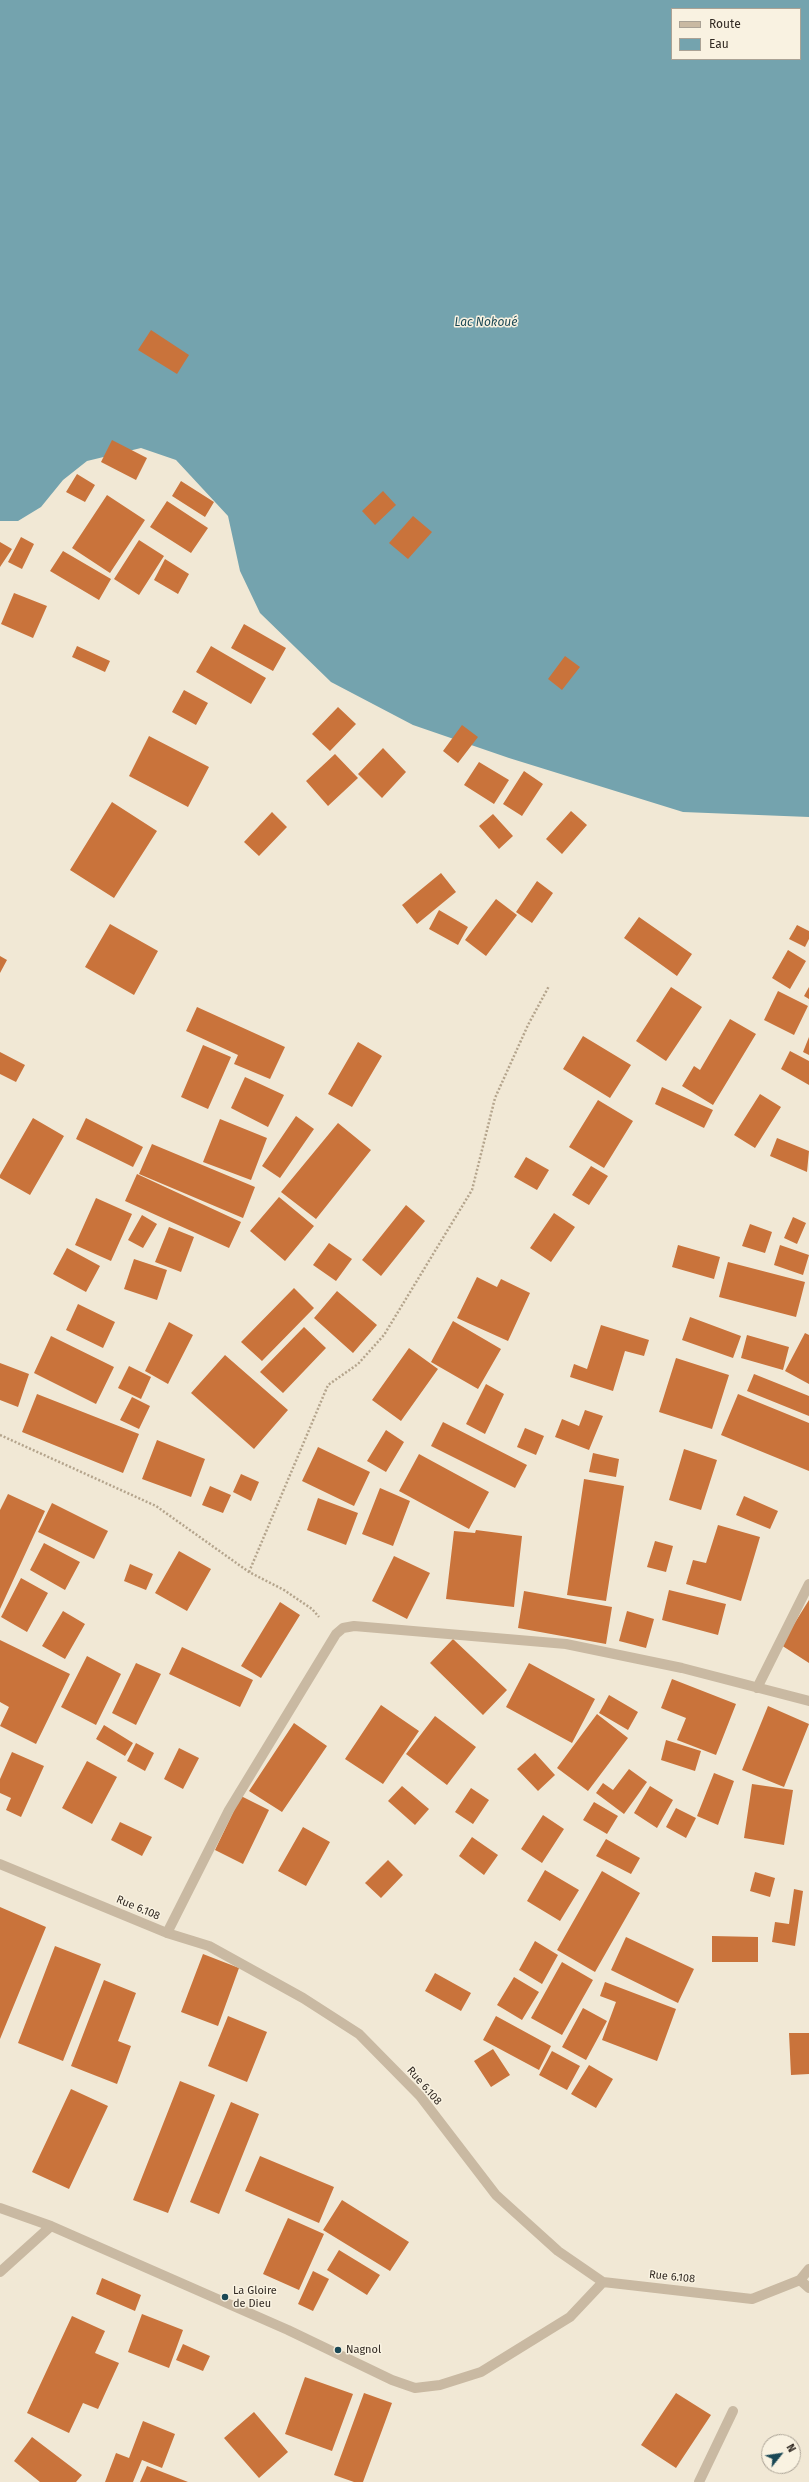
<!DOCTYPE html>
<html>
<head>
<meta charset="utf-8">
<style>
	body { margin:0 }
	#map { position:relative; width:809px; height:2482px; overflow:hidden; background:#f1e8d5; font-family:"Fira Sans",sans-serif }
	canvas { display:block }
	.legend { position:absolute; left:671px; top:8px; width:130px; height:52px; box-sizing:border-box; background:#f9f2e1; border:1px solid #aaa295; margin:0; padding:5px 7px; list-style:none; font-size:12px; color:#332b24 }
	.legend li { display:flex; align-items:center; gap:8px; height:20px }
	.legend b { width:20px; border:1px solid #aaa295 }
	.north { position:absolute; left:761px; top:2434px; width:40px; height:40px; box-sizing:border-box; background:#f9f2e1; border:1px solid #aaa295; border-radius:50%; rotate:60deg; font-size:11px; font-weight:700; line-height:16px; text-align:center; color:#332b24 }
	.north::after { content:''; display:block; margin:auto; width:14px; height:18px; background:#1a4855; clip-path:polygon(50% 0,100% 100%,50% 72%,0 100%) }
</style>
</head>
<body>
<div id="map">
<canvas width="809" height="2482"></canvas>
<ul class="legend">
<li><b style="height:5px;background:#c9b9a2"></b>Route</li>
<li><b style="height:11px;background:#74a3ae"></b>Eau</li>
</ul>
<div class="north">N</div>
</div>
<script>
const ctx = document.querySelector('canvas').getContext('2d');
ctx.lineJoin = 'round';
function paint(path, color) {
  ctx.fillStyle = color;
  ctx.fill(path, 'evenodd');
}
function stroke(path, color, width, dash) {
  ctx.strokeStyle = color;
  ctx.lineWidth = width;
  ctx.lineCap = dash ? 'butt' : 'round';
  ctx.setLineDash(dash || []);
  ctx.stroke(path);
}
function label(font, color, halo, rows, align = 'center') {
  ctx.font = font + ' "Fira Sans",sans-serif';
  ctx.lineWidth = 3;
  ctx.setLineDash([]);
  ctx.textBaseline = 'middle';
  ctx.strokeStyle = halo;
  ctx.fillStyle = color;
  for (const [text, x, y, turn = 0] of rows) {
    ctx.save();
    ctx.translate(x, y);
    ctx.rotate((+turn || 0) * Math.PI / 180);
    ctx.textAlign = isNaN(turn) ? turn : align;
    if (halo) ctx.strokeText(text, 0, 0);
    ctx.fillText(text, 0, 0);
    ctx.restore();
  }
}
const water = new Path2D(`
	M 0,0 L 809,0 L 809,817 L 683,812 L 509,758 L 413,725 L 331,682 L 260,613 L 240,571 L 228,516 L 176,460 L 141,448 L 87,461 L 63,480 L 41,507 L 18,521 L 0,521 ZM 672,9 L 800,9 L 800,59 L 672,59 Z`);
const building = new Path2D(`
	M 151,330 L 189,355 L 177,374 L 138,350 Z
	M 112,440 L 147,458 L 136,480 L 101,462 Z
	M 77,474 L 95,485 L 85,502 L 66,492 Z
	M 181,481 L 214,502 L 205,517 L 172,496 Z
	M 383,491 L 396,505 L 375,525 L 362,511 Z
	M 107,495 L 145,520 L 110,573 L 72,548 Z
	M 167,501 L 208,528 L 191,553 L 150,527 Z
	M 413,516 L 432,532 L 408,559 L 389,543 Z
	M 21,537 L 34,544 L 22,569 L 8,562 Z
	M 139,540 L 164,556 L 139,595 L 114,579 Z
	M 0,542 L 12,549 L 0,567 Z
	M 63,551 L 111,579 L 99,600 L 50,571 Z
	M 165,559 L 189,574 L 178,594 L 154,580 Z
	M 14,593 L 47,606 L 33,638 L 1,624 Z
	M 244,624 L 286,648 L 273,671 L 231,648 Z
	M 77,646 L 110,661 L 105,672 L 72,657 Z
	M 211,646 L 266,678 L 251,704 L 196,672 Z
	M 565,656 L 580,667 L 562,690 L 548,679 Z
	M 184,690 L 208,703 L 196,725 L 172,712 Z
	M 338,707 L 356,724 L 330,751 L 312,734 Z
	M 462,725 L 478,737 L 458,763 L 443,751 Z
	M 149,736 L 209,767 L 188,807 L 129,776 Z
	M 383,748 L 406,772 L 382,798 L 358,774 Z
	M 335,754 L 358,778 L 328,806 L 306,781 Z
	M 479,762 L 509,780 L 494,804 L 464,785 Z
	M 524,771 L 543,784 L 522,816 L 503,804 Z
	M 112,802 L 157,831 L 114,898 L 70,870 Z
	M 571,811 L 587,825 L 562,854 L 546,839 Z
	M 272,812 L 287,827 L 259,856 L 244,842 Z
	M 493,814 L 513,836 L 499,849 L 479,826 Z
	M 441,873 L 456,892 L 417,924 L 402,905 Z
	M 537,881 L 553,893 L 532,923 L 516,912 Z
	M 496,899 L 517,915 L 486,956 L 465,940 Z
	M 439,910 L 468,927 L 458,945 L 429,929 Z
	M 639,917 L 692,954 L 677,976 L 624,938 Z
	M 110,924 L 158,951 L 134,995 L 85,967 Z
	M 797,925 L 809,931 L 809,939 L 805,947 L 789,939 Z
	M 788,950 L 806,961 L 790,989 L 772,978 Z
	M 0,956 L 7,960 L 0,973 Z
	M 671,987 L 702,1007 L 666,1061 L 636,1041 Z
	M 809,987 L 809,999 L 804,996 Z
	M 778,991 L 808,1006 L 794,1035 L 764,1020 Z
	M 197,1007 L 285,1047 L 270,1079 L 234,1064 L 238,1055 L 186,1031 Z
	M 730,1019 L 756,1034 L 713,1105 L 682,1086 L 694,1066 L 700,1070 Z
	M 583,1036 L 631,1065 L 610,1098 L 563,1069 Z
	M 809,1037 L 809,1055 L 803,1052 Z
	M 358,1042 L 382,1056 L 352,1107 L 328,1094 Z
	M 203,1045 L 231,1057 L 208,1109 L 181,1097 Z
	M 790,1051 L 809,1061 L 809,1085 L 781,1069 Z
	M 0,1052 L 25,1065 L 16,1082 L 0,1074 Z
	M 245,1077 L 284,1095 L 268,1127 L 231,1108 Z
	M 662,1087 L 713,1110 L 704,1128 L 655,1104 Z
	M 760,1094 L 781,1107 L 755,1148 L 734,1135 Z
	M 598,1100 L 633,1121 L 604,1168 L 569,1147 Z
	M 296,1116 L 314,1129 L 280,1178 L 262,1166 Z
	M 33,1118 L 64,1136 L 30,1195 L 0,1178 L 0,1175 Z
	M 86,1118 L 143,1147 L 133,1167 L 76,1139 Z
	M 220,1119 L 267,1138 L 251,1180 L 203,1162 Z
	M 338,1123 L 371,1150 L 316,1219 L 281,1192 Z
	M 777,1138 L 809,1151 L 807,1172 L 770,1156 Z
	M 152,1144 L 255,1187 L 243,1218 L 139,1174 Z
	M 526,1157 L 549,1170 L 537,1190 L 514,1177 Z
	M 591,1166 L 608,1176 L 589,1205 L 572,1195 Z
	M 137,1174 L 241,1222 L 229,1248 L 125,1201 Z
	M 279,1197 L 314,1226 L 285,1261 L 250,1231 Z
	M 96,1198 L 132,1214 L 111,1261 L 75,1245 Z
	M 406,1205 L 425,1221 L 381,1276 L 362,1260 Z
	M 554,1213 L 575,1227 L 551,1262 L 530,1248 Z
	M 142,1215 L 157,1224 L 143,1248 L 128,1240 Z
	M 793,1217 L 806,1223 L 797,1244 L 784,1238 Z
	M 750,1224 L 772,1232 L 765,1253 L 742,1246 Z
	M 169,1227 L 194,1237 L 181,1272 L 155,1262 Z
	M 329,1243 L 352,1259 L 336,1281 L 313,1265 Z
	M 678,1245 L 720,1257 L 714,1279 L 672,1267 Z
	M 780,1245 L 809,1255 L 803,1275 L 774,1265 Z
	M 67,1248 L 100,1266 L 86,1292 L 53,1274 Z
	M 134,1259 L 167,1270 L 157,1300 L 124,1289 Z
	M 728,1262 L 805,1282 L 796,1317 L 719,1297 Z
	M 477,1277 L 497,1287 L 501,1279 L 530,1293 L 508,1341 L 457,1318 Z
	M 294,1288 L 314,1308 L 262,1361 L 241,1342 Z
	M 337,1291 L 377,1325 L 353,1353 L 314,1318 Z
	M 78,1304 L 115,1322 L 103,1348 L 66,1330 Z
	M 690,1317 L 741,1336 L 733,1358 L 682,1340 Z
	M 453,1321 L 501,1349 L 478,1389 L 431,1362 Z
	M 169,1322 L 193,1335 L 168,1384 L 145,1371 Z
	M 601,1325 L 649,1340 L 644,1356 L 625,1351 L 613,1391 L 570,1377 L 574,1364 L 587,1369 Z
	M 304,1327 L 326,1348 L 283,1393 L 260,1372 Z
	M 805,1333 L 809,1335 L 809,1384 L 785,1371 Z
	M 747,1335 L 789,1347 L 783,1370 L 741,1358 Z
	M 51,1336 L 114,1367 L 96,1404 L 34,1373 Z
	M 409,1348 L 438,1369 L 401,1421 L 372,1400 Z
	M 225,1355 L 288,1410 L 254,1449 L 191,1393 Z
	M 676,1358 L 729,1375 L 712,1429 L 659,1412 Z
	M 0,1363 L 29,1374 L 18,1407 L 0,1400 Z
	M 129,1366 L 151,1377 L 141,1399 L 118,1388 Z
	M 754,1374 L 809,1396 L 809,1416 L 747,1391 Z
	M 486,1384 L 504,1394 L 485,1434 L 466,1424 Z
	M 37,1394 L 139,1434 L 123,1473 L 22,1432 Z
	M 738,1394 L 809,1423 L 809,1471 L 721,1435 Z
	M 132,1397 L 150,1406 L 139,1429 L 120,1420 Z
	M 585,1410 L 603,1416 L 589,1450 L 555,1437 L 562,1419 L 579,1426 Z
	M 443,1422 L 527,1465 L 515,1488 L 431,1446 Z
	M 525,1428 L 544,1436 L 536,1455 L 517,1447 Z
	M 386,1430 L 404,1442 L 386,1472 L 367,1461 Z
	M 157,1440 L 205,1459 L 191,1497 L 142,1479 Z
	M 318,1447 L 370,1472 L 354,1506 L 302,1481 Z
	M 684,1449 L 717,1460 L 701,1510 L 669,1500 Z
	M 593,1453 L 619,1459 L 616,1477 L 589,1472 Z
	M 419,1454 L 489,1492 L 469,1529 L 399,1491 Z
	M 241,1474 L 259,1482 L 251,1501 L 233,1492 Z
	M 584,1479 L 624,1486 L 606,1601 L 567,1595 Z
	M 210,1486 L 231,1495 L 223,1513 L 202,1505 Z
	M 380,1488 L 410,1501 L 393,1546 L 362,1534 Z
	M 8,1494 L 45,1511 L 0,1609 L 0,1510 Z
	M 744,1496 L 778,1511 L 770,1529 L 736,1515 Z
	M 318,1498 L 358,1513 L 346,1545 L 307,1530 Z
	M 52,1503 L 108,1531 L 94,1559 L 38,1532 Z
	M 718,1525 L 760,1537 L 741,1601 L 686,1584 L 693,1560 L 706,1563 Z
	M 476,1530 L 522,1536 L 514,1607 L 446,1599 L 454,1531 L 475,1533 Z
	M 655,1541 L 673,1546 L 666,1572 L 647,1567 Z
	M 44,1543 L 80,1562 L 65,1590 L 30,1570 Z
	M 179,1551 L 211,1569 L 187,1611 L 155,1593 Z
	M 394,1556 L 430,1573 L 407,1619 L 372,1601 Z
	M 130,1564 L 153,1574 L 146,1590 L 124,1581 Z
	M 21,1578 L 48,1593 L 27,1632 L 1,1617 Z
	M 669,1590 L 726,1604 L 718,1635 L 662,1620 Z
	M 524,1591 L 612,1607 L 606,1644 L 518,1628 Z
	M 809,1600 L 809,1663 L 781,1645 Z
	M 280,1602 L 300,1615 L 261,1678 L 241,1666 Z
	M 63,1611 L 85,1624 L 65,1659 L 42,1646 Z
	M 627,1611 L 654,1619 L 646,1648 L 619,1641 Z
	M 453,1639 L 507,1690 L 483,1715 L 430,1663 Z
	M 0,1640 L 70,1674 L 36,1744 L 0,1726 L 9,1707 L 0,1702 Z
	M 182,1647 L 253,1680 L 240,1707 L 169,1674 Z
	M 87,1656 L 121,1674 L 96,1725 L 61,1707 Z
	M 136,1663 L 161,1674 L 136,1725 L 112,1713 Z
	M 529,1663 L 595,1699 L 572,1743 L 506,1707 Z
	M 672,1679 L 736,1704 L 716,1755 L 677,1740 L 686,1718 L 661,1708 Z
	M 609,1695 L 638,1712 L 628,1730 L 599,1713 Z
	M 381,1705 L 419,1731 L 383,1784 L 345,1759 Z
	M 768,1706 L 809,1724 L 784,1787 L 742,1770 Z
	M 597,1714 L 628,1738 L 588,1791 L 557,1768 Z
	M 435,1716 L 476,1747 L 447,1785 L 406,1754 Z
	M 294,1723 L 327,1746 L 282,1812 L 249,1791 Z
	M 104,1725 L 133,1743 L 125,1756 L 96,1739 Z
	M 666,1740 L 701,1751 L 695,1771 L 661,1760 Z
	M 136,1743 L 154,1753 L 145,1771 L 127,1761 Z
	M 179,1748 L 199,1758 L 183,1789 L 164,1779 Z
	M 12,1752 L 44,1766 L 21,1817 L 6,1810 L 11,1798 L 0,1793 L 0,1779 Z
	M 535,1753 L 555,1775 L 538,1791 L 517,1769 Z
	M 87,1761 L 117,1777 L 92,1824 L 62,1808 Z
	M 629,1769 L 647,1782 L 624,1814 L 596,1793 L 603,1783 L 613,1790 Z
	M 714,1773 L 734,1781 L 718,1825 L 697,1816 Z
	M 752,1784 L 793,1790 L 784,1845 L 744,1838 Z
	M 402,1786 L 429,1809 L 415,1825 L 388,1801 Z
	M 650,1786 L 673,1800 L 657,1828 L 634,1813 Z
	M 471,1788 L 489,1800 L 473,1824 L 455,1812 Z
	M 241,1796 L 269,1810 L 243,1864 L 215,1850 Z
	M 594,1802 L 618,1816 L 607,1834 L 583,1820 Z
	M 676,1808 L 696,1818 L 686,1838 L 666,1827 Z
	M 543,1815 L 564,1829 L 542,1863 L 521,1849 Z
	M 120,1822 L 152,1837 L 142,1856 L 111,1840 Z
	M 303,1827 L 330,1842 L 306,1886 L 278,1871 Z
	M 472,1837 L 498,1855 L 484,1875 L 459,1856 Z
	M 606,1839 L 640,1858 L 631,1874 L 596,1856 Z
	M 388,1860 L 403,1875 L 381,1898 L 365,1883 Z
	M 545,1870 L 579,1890 L 560,1921 L 527,1901 Z
	M 602,1871 L 640,1893 L 595,1972 L 557,1950 Z
	M 755,1872 L 775,1878 L 770,1897 L 750,1891 Z
	M 794,1889 L 803,1891 L 795,1946 L 772,1942 L 775,1922 L 789,1924 Z
	M 0,1907 L 46,1927 L 0,2039 Z
	M 712,1936 L 758,1937 L 758,1962 L 712,1962 Z
	M 626,1937 L 694,1969 L 678,2003 L 611,1970 Z
	M 535,1941 L 558,1955 L 542,1984 L 519,1970 Z
	M 55,1946 L 101,1964 L 63,2061 L 18,2043 Z
	M 203,1954 L 239,1968 L 218,2026 L 181,2012 Z
	M 562,1962 L 593,1980 L 562,2035 L 531,2018 Z
	M 435,1973 L 471,1993 L 461,2011 L 425,1991 Z
	M 514,1977 L 539,1992 L 522,2020 L 497,2005 Z
	M 104,1980 L 136,1993 L 118,2041 L 131,2046 L 117,2084 L 71,2066 Z
	M 605,1982 L 676,2009 L 657,2061 L 602,2040 L 616,2002 L 600,1996 Z
	M 583,2008 L 607,2021 L 586,2060 L 562,2047 Z
	M 228,2016 L 267,2032 L 247,2082 L 208,2066 Z
	M 496,2016 L 551,2046 L 539,2070 L 483,2040 Z
	M 789,2033 L 809,2033 L 809,2074 L 791,2075 Z
	M 493,2049 L 510,2075 L 491,2087 L 474,2061 Z
	M 552,2051 L 580,2066 L 567,2090 L 539,2075 Z
	M 589,2065 L 613,2079 L 596,2108 L 571,2094 Z
	M 180,2081 L 215,2095 L 168,2213 L 133,2200 Z
	M 71,2089 L 108,2106 L 69,2189 L 32,2172 Z
	M 231,2102 L 259,2114 L 219,2214 L 190,2202 Z
	M 260,2156 L 334,2187 L 319,2223 L 245,2191 Z
	M 342,2200 L 409,2242 L 390,2271 L 323,2230 Z
	M 288,2218 L 324,2234 L 299,2290 L 263,2274 Z
	M 339,2250 L 380,2275 L 367,2295 L 327,2270 Z
	M 313,2271 L 329,2279 L 313,2311 L 298,2304 Z
	M 102,2278 L 141,2295 L 135,2311 L 96,2294 Z
	M 142,2314 L 183,2330 L 169,2368 L 128,2352 Z
	M 72,2316 L 105,2331 L 95,2353 L 119,2363 L 98,2409 L 83,2403 L 69,2433 L 27,2413 Z
	M 183,2344 L 210,2356 L 203,2371 L 176,2360 Z
	M 305,2377 L 353,2394 L 332,2451 L 285,2434 Z
	M 364,2393 L 392,2403 L 363,2482 L 354,2482 L 334,2475 Z
	M 676,2393 L 711,2415 L 676,2468 L 641,2445 Z
	M 254,2412 L 288,2452 L 259,2478 L 224,2438 Z
	M 143,2421 L 175,2434 L 162,2468 L 142,2460 L 133,2482 L 105,2482 L 116,2453 L 129,2458 Z
	M 32,2437 L 82,2475 L 76,2482 L 40,2482 L 14,2461 Z
	M 147,2466 L 188,2482 L 140,2482 Z`);
const path = new Path2D(`
	M 0,1435 L 156,1506 L 249,1572 L 284,1590 L 312,1609 L 319,1617
	M 249,1572 L 328,1385 L 358,1364 L 384,1335 L 472,1190 L 495,1098 L 528,1025 L 549,986`);
const street = new Path2D(`
	M 757,1688 L 809,1584
	M 0,1864 L 167,1933 L 209,1946 L 303,1998 L 359,2034 L 420,2096 L 496,2195 L 558,2251 L 603,2282 L 752,2299 L 800,2280 L 809,2288
	M 167,1933 L 229,1810 L 336,1634 L 343,1628 L 354,1626 L 566,1644 L 682,1668 L 809,1701
	M 0,2208 L 51,2226 L 288,2330 L 392,2380 L 415,2388 L 440,2385 L 481,2372 L 570,2317 L 603,2282
	M 0,2272 L 51,2226
	M 800,2280 L 809,2269
	M 699,2482 L 733,2411`);
const markers = [
	[225,2297,4,"#1a4855"],
	[338,2350,4,"#1a4855"]
];
const streetNames = [
	["Rue 6.108",138,1908,23],
	["Rue 6.108",424,2086,49],
	["Rue 6.108",672,2277,6]
];
const poiNames = [
	["La Gloire",233,2291],
	["de Dieu",233,2304],
	["Nagnol",346,2350]
];
const waterNames = [
	["Lac Nokoué",486,323]
];
paint(water, '#74a3ae');
paint(building, '#c9733b');
stroke(path, '#b4a48c', 2.5, [2, 2]);
stroke(street, '#c9b9a2', 10);
for (const [x, y, r, color] of markers) {
  const dot = new Path2D();
  dot.arc(x, y, r, 0, 2 * Math.PI);
  ctx.fillStyle = color;
  ctx.fill(dot);
  stroke(dot, '#f9f2e1', 1.5);
}
label('11px', '#332b24', '#f9f2e1', streetNames);
label('11px', '#332b24', '#f9f2e1', poiNames, 'left');
label('italic 12px', '#1a4855', '#f9f2e1', waterNames);
</script>
</body>
</html>
